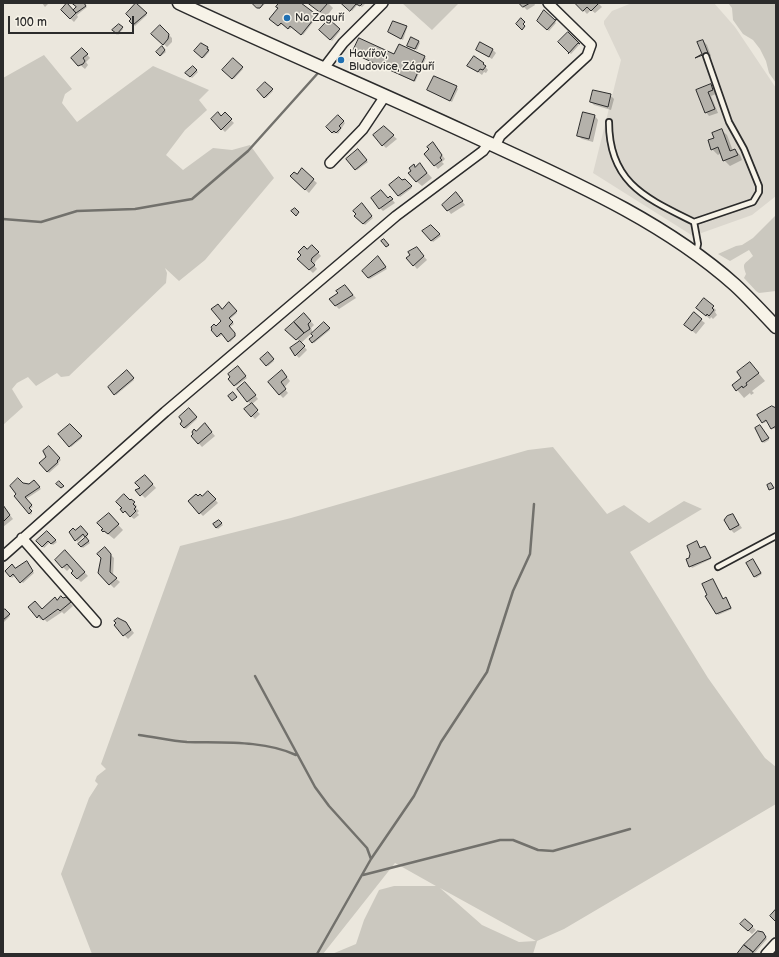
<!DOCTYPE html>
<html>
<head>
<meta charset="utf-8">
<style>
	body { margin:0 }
	#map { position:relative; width:779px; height:957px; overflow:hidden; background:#ebe7dd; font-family:"Balsamiq Sans",sans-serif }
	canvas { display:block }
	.frame { position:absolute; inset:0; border:4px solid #2b2b2b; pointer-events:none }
	.scale { position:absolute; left:8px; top:16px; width:126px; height:18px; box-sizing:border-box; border:2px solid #2b2b2b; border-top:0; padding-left:5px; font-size:12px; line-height:14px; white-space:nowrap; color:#2b2b2b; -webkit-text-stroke:3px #f7f3e8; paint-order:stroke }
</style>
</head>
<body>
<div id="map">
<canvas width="779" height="957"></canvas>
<div class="frame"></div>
<div class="scale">100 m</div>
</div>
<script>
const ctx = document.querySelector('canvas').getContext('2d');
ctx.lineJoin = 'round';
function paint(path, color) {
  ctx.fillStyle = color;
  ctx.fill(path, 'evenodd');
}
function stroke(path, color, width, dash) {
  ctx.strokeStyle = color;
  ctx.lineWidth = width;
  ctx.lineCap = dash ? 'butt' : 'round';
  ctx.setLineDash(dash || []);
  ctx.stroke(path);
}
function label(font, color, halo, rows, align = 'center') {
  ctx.font = font + ' "Balsamiq Sans",sans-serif';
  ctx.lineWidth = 3;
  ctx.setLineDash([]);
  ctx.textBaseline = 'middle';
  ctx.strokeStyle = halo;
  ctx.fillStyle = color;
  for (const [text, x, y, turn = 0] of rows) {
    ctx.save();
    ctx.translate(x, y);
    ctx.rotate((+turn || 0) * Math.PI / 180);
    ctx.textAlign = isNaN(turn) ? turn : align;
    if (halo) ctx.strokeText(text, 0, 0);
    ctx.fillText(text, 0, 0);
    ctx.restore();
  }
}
const built = new Path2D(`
	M 632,3 L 714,3 L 735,27 L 776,88 L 776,196 L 752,215 L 693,236 L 593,173 L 621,60 L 604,24 L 604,21 L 612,11 Z`);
const green = new Path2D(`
	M 402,3 L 459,3 L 432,30 Z
	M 728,3 L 776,3 L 776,83 L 769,73 L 766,61 L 760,49 L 753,40 L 743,34 L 733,20 L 732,8 Z
	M 44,55 L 72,89 L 65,94 L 62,103 L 77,122 L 153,66 L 209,90 L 199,100 L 207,110 L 185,130 L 166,155 L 183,170 L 213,148 L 232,150 L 250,145 L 274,178 L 205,260 L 179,281 L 165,268 L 167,273 L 166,283 L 69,376 L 61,377 L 57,373 L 36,386 L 28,377 L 17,383 L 12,389 L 23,407 L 3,425 L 3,78 Z
	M 776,215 L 776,291 L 759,293 L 756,291 L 744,278 L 746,274 C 742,262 744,265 753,256 L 749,250 L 730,261 L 718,254 L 736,246 L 742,245 L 753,238 Z
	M 553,447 L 607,514 L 624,505 L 649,523 L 684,501 L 702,509 L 630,552 L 708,678 L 765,758 L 776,767 L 776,804 L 564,929 L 537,941 L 533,954 L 332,954 L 356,944 L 364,920 L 379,890 L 394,886 L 436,886 L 395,863 L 323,954 L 92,954 L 61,874 L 89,798 L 98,784 L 95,781 L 97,776 L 106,769 L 101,764 L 180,546 L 291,518 L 528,450 ZM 440,888 L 536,941 L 519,942 L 482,925 Z`);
const shadow = new Path2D(`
	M 42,3 L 49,3 L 45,7 Z
	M 74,3 L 87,3 L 85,5 L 87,7 L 77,15 L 78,17 L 74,22 L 62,10 L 73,12 L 77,7 Z
	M 253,3 L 266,3 L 259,9 Z
	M 281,3 L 300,3 L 317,17 L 303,35 L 292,27 L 290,29 L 282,24 L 280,26 L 271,19 Z
	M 308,3 L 328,3 L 333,8 L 326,17 Z
	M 343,3 L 364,3 L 365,4 L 362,7 L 358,4 L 352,11 Z
	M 520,3 L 534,3 L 535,5 L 527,10 Z
	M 577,3 L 598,3 L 602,7 L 595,13 L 591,10 L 587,14 Z
	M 136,4 L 147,15 L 135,26 L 130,21 L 133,19 Z
	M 544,12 L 556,23 L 549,31 L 538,21 Z
	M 329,21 L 340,31 L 332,41 L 320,30 Z
	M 119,25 L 123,29 L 118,35 L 114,30 Z
	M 160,26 L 172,38 L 172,42 L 167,47 L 153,34 Z
	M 406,27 L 407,28 L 403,40 L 389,32 Z
	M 568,34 L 579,45 L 571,54 L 559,42 Z
	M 418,41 L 420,43 L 417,50 L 410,47 Z
	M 703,41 L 707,45 L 711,56 L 706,58 L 703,54 Z
	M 201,44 L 209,49 L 209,52 L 204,58 L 195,51 Z
	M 162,47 L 166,52 L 161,56 L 157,52 Z
	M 82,49 L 90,58 L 86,62 L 88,65 L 85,69 L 72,58 Z
	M 492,49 L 496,53 L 492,59 L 477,50 Z
	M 355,54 L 424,57 L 426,58 L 415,82 Z
	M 233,59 L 243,69 L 234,79 L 224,70 Z
	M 483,64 L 488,70 L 486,73 L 484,72 L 482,75 L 469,65 Z
	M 193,67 L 198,72 L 192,78 L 187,73 Z
	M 265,83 L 273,91 L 266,98 L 258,90 Z
	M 710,85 L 716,94 L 711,96 L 718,113 L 709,116 L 706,112 L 697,91 Z
	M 456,87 L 458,89 L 452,102 L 428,90 Z
	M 610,95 L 614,99 L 611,110 L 594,105 L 591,102 Z
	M 225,114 L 234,123 L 225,132 L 212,119 L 221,117 Z
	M 338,116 L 345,123 L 338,134 L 336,132 L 334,134 L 327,127 Z
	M 595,116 L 598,120 L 593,142 L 582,139 L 578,136 Z
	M 384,128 L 397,139 L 386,148 L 383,145 Z
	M 721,130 L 727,135 L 733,151 L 735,150 L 740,155 L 742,160 L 730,166 L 724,160 L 721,153 L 718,155 L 712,149 L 716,138 Z
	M 436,147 L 445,159 L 442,162 L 444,164 L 438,169 L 425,154 Z
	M 358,151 L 368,162 L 357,170 L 348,159 Z
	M 420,165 L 432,178 L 422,186 L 416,181 L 416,168 Z
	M 302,170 L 317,183 L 309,193 L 291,176 L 297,176 Z
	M 405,180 L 412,188 L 400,197 L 390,185 Z
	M 390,197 L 395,203 L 383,211 L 380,208 Z
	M 459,197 L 465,205 L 451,214 L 444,205 Z
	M 362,205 L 373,218 L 365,225 L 355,216 Z
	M 432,226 L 441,236 L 433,242 L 424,231 Z
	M 312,246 L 321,256 L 316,261 L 314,265 L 317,269 L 313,273 L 298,259 Z
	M 420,252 L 427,260 L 417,269 L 408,258 Z
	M 379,259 L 387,269 L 370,279 L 368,278 Z
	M 349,290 L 356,298 L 339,309 L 336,306 Z
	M 229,304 L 237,313 L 230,319 L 234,324 L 229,328 L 236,336 L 230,342 L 223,334 L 219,337 L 212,330 L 223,321 L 222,310 Z
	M 713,307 L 716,310 L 715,312 L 717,315 L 713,319 L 711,317 L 710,319 L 700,311 Z
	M 308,318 L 314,325 L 311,328 L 313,333 L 324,323 L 330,330 L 314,343 L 311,339 L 314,336 L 312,333 L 301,343 L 307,350 L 299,358 L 291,350 L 300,342 L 287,330 Z
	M 701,320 L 705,323 L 696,334 L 689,328 Z
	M 268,353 L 274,361 L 268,366 L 261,359 Z
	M 750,363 L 765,381 L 752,391 L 754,393 L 751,395 L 750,393 L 744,398 L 733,385 L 743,378 Z
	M 238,368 L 247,378 L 236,386 L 230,379 Z
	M 127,372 L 134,380 L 116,395 L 109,387 Z
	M 285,375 L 290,381 L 284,388 L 288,393 L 283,398 L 269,383 Z
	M 249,387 L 258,399 L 251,405 L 260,414 L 255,419 L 246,410 L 251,405 L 238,389 Z
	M 189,409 L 197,419 L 186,429 L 181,424 Z
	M 776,409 L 776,428 L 773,429 L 768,421 L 764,423 L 763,422 Z
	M 70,425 L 82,438 L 71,447 L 59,434 Z
	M 208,428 L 215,436 L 202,447 L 192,436 Z
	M 762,428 L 769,440 L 764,443 L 760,438 Z
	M 49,447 L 61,460 L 58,463 L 59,464 L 49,473 L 40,463 L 47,457 Z
	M 145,476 L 156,488 L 145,498 L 138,491 L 141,488 Z
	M 34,481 L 41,489 L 26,499 L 33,507 L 29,509 L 32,513 L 31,515 L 15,496 L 22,484 L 30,485 Z
	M 211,495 L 218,503 L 203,516 L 200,513 L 202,497 Z
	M 131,500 L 137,506 L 136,508 L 139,511 L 137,513 L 139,515 L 134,519 L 121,509 Z
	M 3,506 L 13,519 L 3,527 Z
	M 108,514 L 123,530 L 114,539 L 103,530 Z
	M 733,515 L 742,528 L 734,533 L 731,530 Z
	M 219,521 L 223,525 L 218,529 L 214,525 Z
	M 81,527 L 88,536 L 87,537 L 85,535 L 77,542 L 75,532 Z
	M 47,532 L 57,542 L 53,545 L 50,542 L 44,548 L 38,541 Z
	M 86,538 L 90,543 L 83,548 L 79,544 Z
	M 697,543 L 701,549 L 705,547 L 711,559 L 692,568 L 687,560 L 690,558 Z
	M 105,549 L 114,558 L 113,576 L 120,582 L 114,588 L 99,573 Z
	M 65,552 L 88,576 L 81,582 L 72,573 L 74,571 L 71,567 L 67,571 L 56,560 Z
	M 753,560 L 762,574 L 756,578 L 755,576 Z
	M 28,563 L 34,573 L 23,583 L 15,575 L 12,578 L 6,571 L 15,569 Z
	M 713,580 L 723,600 L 727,600 L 732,609 L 718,615 L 707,597 Z
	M 66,598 L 73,606 L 64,614 L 62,612 L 47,622 L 43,618 L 41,620 L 29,607 L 42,611 Z
	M 5,611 L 10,616 L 3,623 L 3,613 Z
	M 127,624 L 134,633 L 128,639 L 115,625 Z
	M 745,920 L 756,930 L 752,934 L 745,928 Z
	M 764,934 L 767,939 L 754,954 L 739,954 Z`);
const stream = new Path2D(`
	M 3,219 L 41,222 L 77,211 L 135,209 L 192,199 L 248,151 L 318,73
	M 255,676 L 315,787 L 329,806 L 367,848 L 371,859
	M 139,735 C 155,737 171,741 187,742 C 222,743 264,740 296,755
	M 363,875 L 500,840 L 513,840 L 538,850 L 553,851 L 630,829
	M 317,954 L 371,859 L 414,796 L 441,742 L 487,672 L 513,591 L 530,554 L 534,504`);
const building = new Path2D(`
	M 67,3 L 76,13 L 70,19 L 61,10 Z
	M 72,3 L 84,3 L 86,6 L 76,13 L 73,10 L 76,7 Z
	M 136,3 L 147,13 L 133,25 L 129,21 L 131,19 L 126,14 Z
	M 252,3 L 264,3 L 260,8 L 257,8 Z
	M 279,3 L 301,3 L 317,15 L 301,35 L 290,26 L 288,29 L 281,23 L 278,26 L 269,19 L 278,8 L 276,7 Z
	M 308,3 L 328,3 L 320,12 Z
	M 341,3 L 363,3 L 360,6 L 356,4 L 350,11 Z
	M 519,3 L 530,3 L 523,7 Z
	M 575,3 L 599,3 L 591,11 L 587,7 L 583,11 Z
	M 544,10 L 555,20 L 557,19 L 547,30 L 537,21 Z
	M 521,18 L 525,22 L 523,24 L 525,26 L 522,30 L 516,24 Z
	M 329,19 L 340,29 L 330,40 L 319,30 Z
	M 393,21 L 407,26 L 401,39 L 388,32 Z
	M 119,24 L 123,27 L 117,34 L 112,30 Z
	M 160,25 L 169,34 L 168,39 L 163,45 L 151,34 Z
	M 568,32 L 580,44 L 578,43 L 568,54 L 569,53 L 558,42 Z
	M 411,37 L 419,41 L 415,49 L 407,46 Z
	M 359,38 L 394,54 L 399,44 L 425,56 L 414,81 L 352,53 Z
	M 703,40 L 708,53 L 695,58 L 702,54 L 697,42 Z
	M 480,42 L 493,49 L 489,57 L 476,50 Z
	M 201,43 L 208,47 L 207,49 L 209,50 L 202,58 L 194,51 Z
	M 162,46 L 165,50 L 160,56 L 156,52 Z
	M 82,48 L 88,54 L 83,58 L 85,61 L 83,64 L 78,66 L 71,58 Z
	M 474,56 L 484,63 L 483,64 L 486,66 L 483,70 L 480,69 L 478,72 L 467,66 Z
	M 233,58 L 243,67 L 232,79 L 222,70 Z
	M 193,66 L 197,70 L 190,77 L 185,73 Z
	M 434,76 L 457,86 L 450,101 L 427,90 Z
	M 265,82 L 273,89 L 264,98 L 257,90 Z
	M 711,84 L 713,90 L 708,92 L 715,109 L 705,113 L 696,90 Z
	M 593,90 L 611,94 L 608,107 L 590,102 Z
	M 218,112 L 221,116 L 225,112 L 232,119 L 221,130 L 211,119 Z
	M 583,112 L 595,115 L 589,139 L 577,136 Z
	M 338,115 L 344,121 L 339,126 L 341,128 L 336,133 L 334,131 L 332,133 L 326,127 Z
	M 384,126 L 394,135 L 382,146 L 373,135 Z
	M 722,129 L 730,151 L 735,149 L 738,155 L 723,161 L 718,147 L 711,150 L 708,140 L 714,138 L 712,133 Z
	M 433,142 L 442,155 L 440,158 L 442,160 L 434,166 L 424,154 L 429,149 L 427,147 Z
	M 358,149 L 367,160 L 355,170 L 346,159 Z
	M 420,163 L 427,173 L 416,182 L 408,173 L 411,171 L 409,168 L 414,164 L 415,167 Z
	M 302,168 L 314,179 L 305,190 L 290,176 L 294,172 L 297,174 Z
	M 399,177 L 402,180 L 405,179 L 412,186 L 398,196 L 389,185 Z
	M 381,190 L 388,198 L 390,196 L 393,199 L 379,209 L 371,198 Z
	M 456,192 L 463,201 L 447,211 L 442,205 Z
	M 362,203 L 372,216 L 363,224 L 354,216 L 356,214 L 353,211 Z
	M 295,208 L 299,212 L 296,216 L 291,211 Z
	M 431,225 L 440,234 L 431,241 L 422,231 Z
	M 384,239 L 389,245 L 386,247 L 381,241 Z
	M 312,245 L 319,252 L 312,258 L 311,261 L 315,265 L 309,270 L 297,259 L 301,255 L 298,252 L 304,246 L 307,249 Z
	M 417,247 L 424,256 L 413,266 L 406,258 L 410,255 L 408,252 Z
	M 378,256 L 386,267 L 368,278 L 362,271 Z
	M 345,285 L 353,295 L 335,306 L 329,299 L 338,293 L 336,291 Z
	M 704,298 L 714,306 L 712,308 L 714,310 L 709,316 L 707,314 L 706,316 L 696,308 Z
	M 229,302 L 237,311 L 229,318 L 233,322 L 229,326 L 235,333 L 235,336 L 228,342 L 221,333 L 217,337 L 211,330 L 212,329 L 211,327 L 214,324 L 216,326 L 221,321 L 211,309 L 218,304 L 222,309 Z
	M 694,312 L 702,319 L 692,331 L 684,325 Z
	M 304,313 L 311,321 L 308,324 L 310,329 L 304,333 L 294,322 Z
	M 294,322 L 304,333 L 296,340 L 285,330 Z
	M 324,322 L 330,328 L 312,343 L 309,339 L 313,336 L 311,334 Z
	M 300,341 L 305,346 L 295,356 L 290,348 Z
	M 268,352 L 274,359 L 266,366 L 260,359 Z
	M 750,362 L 759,373 L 746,383 L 747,385 L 743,388 L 742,386 L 736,391 L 732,385 L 741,378 L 737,372 Z
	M 238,366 L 246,376 L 234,386 L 228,379 L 230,377 L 228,374 Z
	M 127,370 L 134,378 L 114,395 L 108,387 Z
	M 282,370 L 287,377 L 281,382 L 286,389 L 279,395 L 268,382 Z
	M 245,382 L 256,395 L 247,402 L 237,389 Z
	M 233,392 L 237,397 L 232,401 L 228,396 Z
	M 252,403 L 258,410 L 251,417 L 244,409 Z
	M 772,406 L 776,408 L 776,426 L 771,429 L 766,420 L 762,423 L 757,415 Z
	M 189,408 L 197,417 L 184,428 L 180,424 L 182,421 L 179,417 Z
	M 205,423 L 212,432 L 198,444 L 191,436 L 193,434 L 192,432 L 194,429 L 196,431 Z
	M 70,424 L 82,436 L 69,447 L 58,434 Z
	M 760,425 L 769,438 L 762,442 L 755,428 Z
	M 49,446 L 60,458 L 57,461 L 58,462 L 47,472 L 39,463 L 46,457 L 43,451 Z
	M 145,475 L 153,484 L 140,496 L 135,490 L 140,488 L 135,483 Z
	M 18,478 L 23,483 L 29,484 L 34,480 L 40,487 L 25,497 L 32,505 L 29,508 L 32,511 L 29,514 L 14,496 L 16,494 L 10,486 Z
	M 59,481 L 64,486 L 61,488 L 56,484 Z
	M 771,483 L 774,488 L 769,490 L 767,485 Z
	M 208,491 L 216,499 L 199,514 L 188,501 L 196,494 L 198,496 L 200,494 L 202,496 Z
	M 124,494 L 130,500 L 131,499 L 135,502 L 133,504 L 136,507 L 134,509 L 136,511 L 130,517 L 125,511 L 123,513 L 120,509 L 122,508 L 116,502 Z
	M 3,505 L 10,515 L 3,522 Z
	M 109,513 L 119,524 L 108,534 L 104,531 L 103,532 L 101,530 L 103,529 L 97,523 Z
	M 733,514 L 739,525 L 730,530 L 724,520 L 727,516 Z
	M 219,520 L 222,523 L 216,528 L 213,524 Z
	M 81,526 L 88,534 L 85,537 L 83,534 L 75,541 L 69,532 L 73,528 L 75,530 Z
	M 47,531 L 56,540 L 51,544 L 48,541 L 42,547 L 36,541 Z
	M 86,537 L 89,541 L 81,547 L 78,544 Z
	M 697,541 L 700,548 L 705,546 L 711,558 L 689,567 L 686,559 L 689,558 L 690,554 L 687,546 Z
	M 105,547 L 111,554 L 110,572 L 117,578 L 109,585 L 98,573 L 101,558 L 97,554 Z
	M 65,550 L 85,572 L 77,579 L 71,573 L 73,571 L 67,564 L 62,568 L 55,560 Z
	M 753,559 L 761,573 L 754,577 L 746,563 Z
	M 27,561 L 33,571 L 20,583 L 13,574 L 10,577 L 5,571 L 12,564 L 15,568 Z
	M 713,579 L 723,599 L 726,597 L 731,608 L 716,614 L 705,596 L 707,595 L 702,584 Z
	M 61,596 L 63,598 L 66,597 L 71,602 L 60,611 L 58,609 L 43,620 L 39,615 L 37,618 L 28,607 L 35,601 L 42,609 L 55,597 L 57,600 Z
	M 5,609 L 10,614 L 3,620 L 3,611 Z
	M 118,618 L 126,622 L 131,630 L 123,636 L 114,625 L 116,623 L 114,621 Z
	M 776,909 L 776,922 L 770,916 Z
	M 745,919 L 753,926 L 748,931 L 740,924 Z
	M 758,931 L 763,932 L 766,937 L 753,952 L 744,945 Z
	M 744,945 L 753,952 L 752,954 L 737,954 Z`);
const service = new Path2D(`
	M 609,122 C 609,183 646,198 694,222 L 753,202 L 759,192 L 759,186 L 744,149 L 729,122 L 706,56
	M 694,222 L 698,244 L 696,253
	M 718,567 L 776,536`);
const minor = new Path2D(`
	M 324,68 L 343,43 L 383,3
	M 495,146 L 500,136 L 587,56 L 591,45 L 548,3
	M 330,163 L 363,129 L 385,96
	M 22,538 L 96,622
	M 3,556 L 165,412 L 396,216 L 483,151 L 489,143
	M 766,954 L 776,943`);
const tertiary = new Path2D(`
	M 179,3 C 275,48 372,89 467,133 C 559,176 659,217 735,285 C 749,298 763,313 776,327`);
const markers = [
	[287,18,4,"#1f6fb2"],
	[341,60,4,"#1f6fb2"]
];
const poiNames = [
	["Na Zaguří",295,18],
	["Havířov,",349,54],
	["Bludovice, Záguří",349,67]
];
paint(built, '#dbd7ce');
paint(green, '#cbc8bf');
paint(shadow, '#0003');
stroke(stream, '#72716c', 2.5);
paint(building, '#b5b2ab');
stroke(building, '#2b2b2b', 1);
stroke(service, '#2b2b2b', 8);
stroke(minor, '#2b2b2b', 12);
stroke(tertiary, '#2b2b2b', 15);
stroke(service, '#f7f3e8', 4.5);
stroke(minor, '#f7f3e8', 9);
stroke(tertiary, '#f7f3e8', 12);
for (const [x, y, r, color] of markers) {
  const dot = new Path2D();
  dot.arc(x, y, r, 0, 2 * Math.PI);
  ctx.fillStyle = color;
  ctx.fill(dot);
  stroke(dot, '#f7f3e8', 1.5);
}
label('11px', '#2b2b2b', '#f7f3e8', poiNames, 'left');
</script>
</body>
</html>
